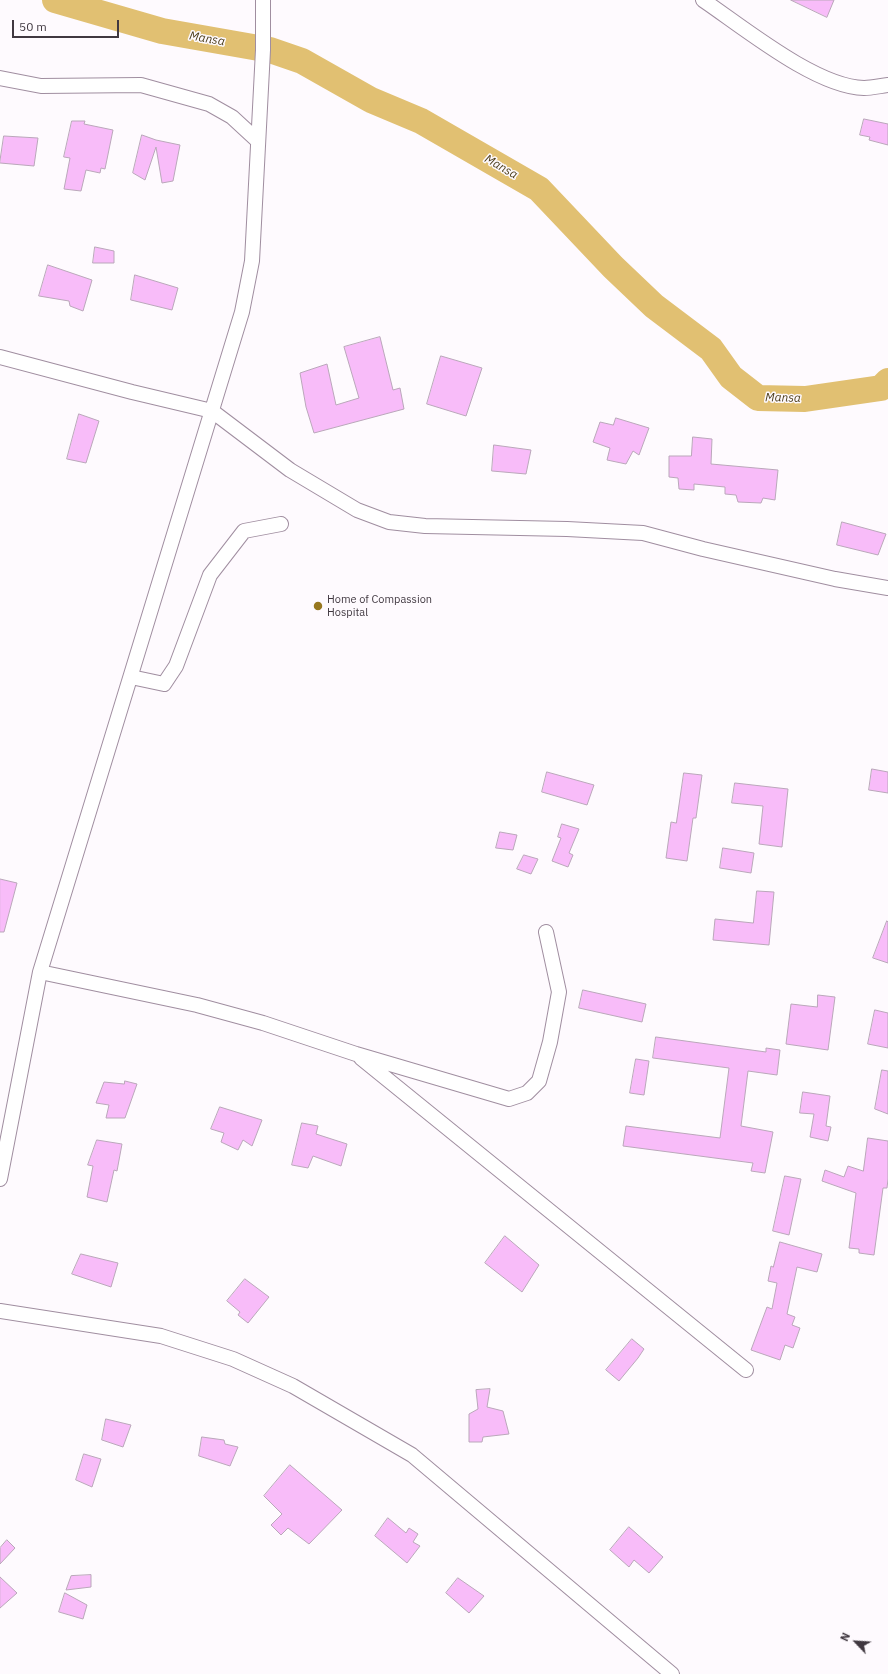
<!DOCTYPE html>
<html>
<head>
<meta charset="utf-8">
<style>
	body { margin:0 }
	#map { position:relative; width:888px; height:1674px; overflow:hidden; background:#fefafe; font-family:"IBM Plex Sans",sans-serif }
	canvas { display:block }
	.north { position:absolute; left:836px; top:1622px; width:40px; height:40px; -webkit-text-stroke:3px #fefafe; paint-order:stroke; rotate:295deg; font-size:11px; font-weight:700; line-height:16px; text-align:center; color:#403840 }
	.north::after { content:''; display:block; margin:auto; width:14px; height:18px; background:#403840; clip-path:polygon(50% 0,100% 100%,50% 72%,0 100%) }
	.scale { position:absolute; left:12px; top:20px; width:107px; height:18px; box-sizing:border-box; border:2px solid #403840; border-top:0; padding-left:5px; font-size:12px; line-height:14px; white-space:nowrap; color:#403840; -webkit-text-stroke:3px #fefafe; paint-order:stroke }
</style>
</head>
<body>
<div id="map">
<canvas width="888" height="1674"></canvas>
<div class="north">N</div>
<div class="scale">50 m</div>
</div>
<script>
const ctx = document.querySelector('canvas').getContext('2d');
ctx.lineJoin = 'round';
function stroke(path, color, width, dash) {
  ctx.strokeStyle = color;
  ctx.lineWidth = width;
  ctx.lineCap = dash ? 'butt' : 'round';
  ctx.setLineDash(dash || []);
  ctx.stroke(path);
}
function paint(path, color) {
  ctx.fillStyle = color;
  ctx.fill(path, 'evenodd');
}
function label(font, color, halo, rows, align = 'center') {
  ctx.font = font + ' "IBM Plex Sans",sans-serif';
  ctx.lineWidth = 3;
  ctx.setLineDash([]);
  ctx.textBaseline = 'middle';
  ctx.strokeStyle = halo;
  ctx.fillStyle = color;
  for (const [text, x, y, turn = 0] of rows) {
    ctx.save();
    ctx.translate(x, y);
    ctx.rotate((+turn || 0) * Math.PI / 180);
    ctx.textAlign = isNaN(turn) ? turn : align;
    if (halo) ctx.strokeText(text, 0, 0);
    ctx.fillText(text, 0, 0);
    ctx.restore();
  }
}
const river = new Path2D(`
	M 55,0 L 162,31 L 270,50 L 302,61 L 371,100 L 421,121 L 539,189 L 613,267 L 654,306 L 711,349 L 731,377 L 758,398 L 805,399 L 881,388 L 888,381`);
const building = new Path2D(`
	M 791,0 L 834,0 L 827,17 Z
	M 864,119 L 888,124 L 888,145 L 869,140 L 870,137 L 860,135 Z
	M 72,121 L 85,121 L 84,124 L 113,130 L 105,169 L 101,168 L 100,173 L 86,170 L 81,191 L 64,189 L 70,158 L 64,157 Z
	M 142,135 L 156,140 L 180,145 L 173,181 L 162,183 L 156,147 L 145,180 L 133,173 Z
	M 4,136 L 38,138 L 34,166 L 0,163 Z
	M 95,247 L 114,251 L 114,263 L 93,263 Z
	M 48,265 L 92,280 L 83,311 L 70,306 L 69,301 L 39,296 Z
	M 135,275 L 178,288 L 172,310 L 131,300 Z
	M 380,337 L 393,390 L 400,388 L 404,409 L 314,433 L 306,407 L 300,373 L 327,364 L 336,405 L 359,398 L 344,347 Z
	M 441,356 L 482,368 L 466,416 L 427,404 Z
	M 79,414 L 99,421 L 86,463 L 67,459 Z
	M 616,418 L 649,428 L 639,455 L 633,451 L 626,464 L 607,460 L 610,448 L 593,442 L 600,422 L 613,425 Z
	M 693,437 L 712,439 L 711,464 L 778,470 L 775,500 L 763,498 L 761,503 L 738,502 L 736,495 L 725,494 L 725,487 L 694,484 L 694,490 L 679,489 L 678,478 L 669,477 L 669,456 L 691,456 Z
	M 494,445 L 531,450 L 526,474 L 492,471 Z
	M 842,522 L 886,534 L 878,555 L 837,545 Z
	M 872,769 L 888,772 L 888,793 L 869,790 Z
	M 547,772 L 594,785 L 587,805 L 542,792 Z
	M 684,773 L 702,775 L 696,818 L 693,818 L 687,861 L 666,858 L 671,822 L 676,823 Z
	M 735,783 L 788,789 L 782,847 L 759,844 L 763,806 L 732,803 Z
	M 562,824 L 579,829 L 569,853 L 573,855 L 568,867 L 552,861 L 561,838 L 558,837 Z
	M 500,832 L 517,835 L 513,850 L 496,848 Z
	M 723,848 L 754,853 L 751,873 L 720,868 Z
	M 524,855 L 538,859 L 531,874 L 517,869 Z
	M 0,879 L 17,883 L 4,932 L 0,932 Z
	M 757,891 L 774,892 L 769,945 L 713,940 L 715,919 L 753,923 Z
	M 887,921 L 888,922 L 888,963 L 873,958 Z
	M 583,990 L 646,1004 L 642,1022 L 579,1008 Z
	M 818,995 L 835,997 L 828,1050 L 786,1044 L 791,1004 L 817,1007 Z
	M 875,1010 L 888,1013 L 888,1048 L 868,1044 Z
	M 656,1037 L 766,1052 L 766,1048 L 780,1050 L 777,1075 L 748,1071 L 741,1126 L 773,1132 L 765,1173 L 751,1171 L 753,1163 L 623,1146 L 626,1126 L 720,1138 L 729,1068 L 653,1058 Z
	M 636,1059 L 649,1061 L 644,1095 L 630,1093 Z
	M 882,1070 L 888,1071 L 888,1114 L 875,1109 Z
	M 125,1081 L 137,1084 L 125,1118 L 106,1118 L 109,1105 L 96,1103 L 104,1082 L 124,1084 Z
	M 803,1092 L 830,1096 L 826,1126 L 831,1127 L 828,1141 L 810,1137 L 814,1114 L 800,1113 Z
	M 220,1107 L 262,1120 L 252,1146 L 243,1140 L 238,1150 L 221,1142 L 224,1133 L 211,1129 Z
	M 302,1123 L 318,1126 L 316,1134 L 347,1144 L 341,1166 L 313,1156 L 308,1168 L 292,1165 Z
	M 868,1138 L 888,1141 L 888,1179 L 887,1188 L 883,1188 L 874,1255 L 859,1253 L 859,1249 L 849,1248 L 856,1193 L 822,1181 L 825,1170 L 844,1177 L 848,1166 L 863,1171 Z
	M 97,1140 L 122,1144 L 117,1171 L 114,1170 L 107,1202 L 87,1197 L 93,1166 L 88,1165 Z
	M 785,1176 L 801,1179 L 789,1235 L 773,1231 Z
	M 505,1236 L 539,1265 L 522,1292 L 485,1263 Z
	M 780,1242 L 822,1254 L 817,1272 L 797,1267 L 787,1314 L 795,1317 L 792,1325 L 800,1328 L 793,1348 L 785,1345 L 780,1360 L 751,1350 L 767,1307 L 772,1309 L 777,1283 L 768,1281 L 771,1266 L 773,1267 Z
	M 81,1254 L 118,1263 L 111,1287 L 72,1274 Z
	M 245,1279 L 269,1297 L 248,1323 L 238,1315 L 240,1312 L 227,1301 Z
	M 632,1339 L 644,1349 L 638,1358 L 619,1381 L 606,1370 Z
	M 490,1389 L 487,1407 L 503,1411 L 509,1434 L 483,1437 L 482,1442 L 469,1442 L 469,1414 L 478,1409 L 476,1390 Z
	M 106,1419 L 131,1425 L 123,1447 L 102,1440 Z
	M 202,1437 L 224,1440 L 225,1444 L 238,1447 L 230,1466 L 199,1456 Z
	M 84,1454 L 101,1459 L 92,1487 L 76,1480 Z
	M 290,1465 L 342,1510 L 309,1544 L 288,1528 L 281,1535 L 271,1525 L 282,1514 L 264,1496 Z
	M 388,1518 L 406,1533 L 409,1528 L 418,1534 L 413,1542 L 420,1546 L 407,1563 L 375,1536 Z
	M 629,1527 L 663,1557 L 649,1573 L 634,1560 L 629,1567 L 610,1550 Z
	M 7,1540 L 15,1548 L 0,1564 L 0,1548 Z
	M 91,1575 L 91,1587 L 66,1590 L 71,1576 Z
	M 0,1577 L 17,1593 L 0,1608 Z
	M 458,1578 L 484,1596 L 469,1613 L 446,1593 Z
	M 65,1593 L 87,1605 L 83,1619 L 59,1612 Z`);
const minor = new Path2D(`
	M 703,0 C 743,27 816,87 864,88 C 871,88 880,86 888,85
	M 0,78 L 41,86 L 141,85 L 209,104 L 232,117 L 258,141
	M 0,357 L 132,392 L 212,411 L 290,470 L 357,510 L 389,522 L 425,526 L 567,529 L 643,533 L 703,549 L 835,579 L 888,588
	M 131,677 L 164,684 L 176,666 L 210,575 L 244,531 L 281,524
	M 40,972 L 197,1005 L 263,1023 L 356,1054 L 509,1099 L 527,1093 L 539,1081 L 550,1042 L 559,992 L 546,932
	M 361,1058 L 746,1370
	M 0,1179 L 40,972 L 242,312 L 252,261 L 263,50 L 263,0
	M 0,1311 L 161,1336 L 233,1359 L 293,1386 L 412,1455 L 672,1674`);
const markers = [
	[318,606,5,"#97771f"]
];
const poiNames = [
	["Home of Compassion",327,600],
	["Hospital",327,613]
];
const waterNames = [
	["Mansa",207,39,10],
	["Mansa",501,167,30],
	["Mansa",783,398,1]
];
stroke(river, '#e1c072', 26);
paint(building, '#f8bcf9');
stroke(building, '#baa7ba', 1);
stroke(minor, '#a08ea0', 16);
stroke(minor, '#fff', 14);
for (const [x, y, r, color] of markers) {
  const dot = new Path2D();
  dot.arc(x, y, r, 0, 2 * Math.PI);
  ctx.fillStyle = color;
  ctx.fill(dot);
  stroke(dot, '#fefafe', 1.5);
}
label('11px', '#403840', '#fefafe', poiNames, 'left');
label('italic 12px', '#4c3e1c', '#fefafe', waterNames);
</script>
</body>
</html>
